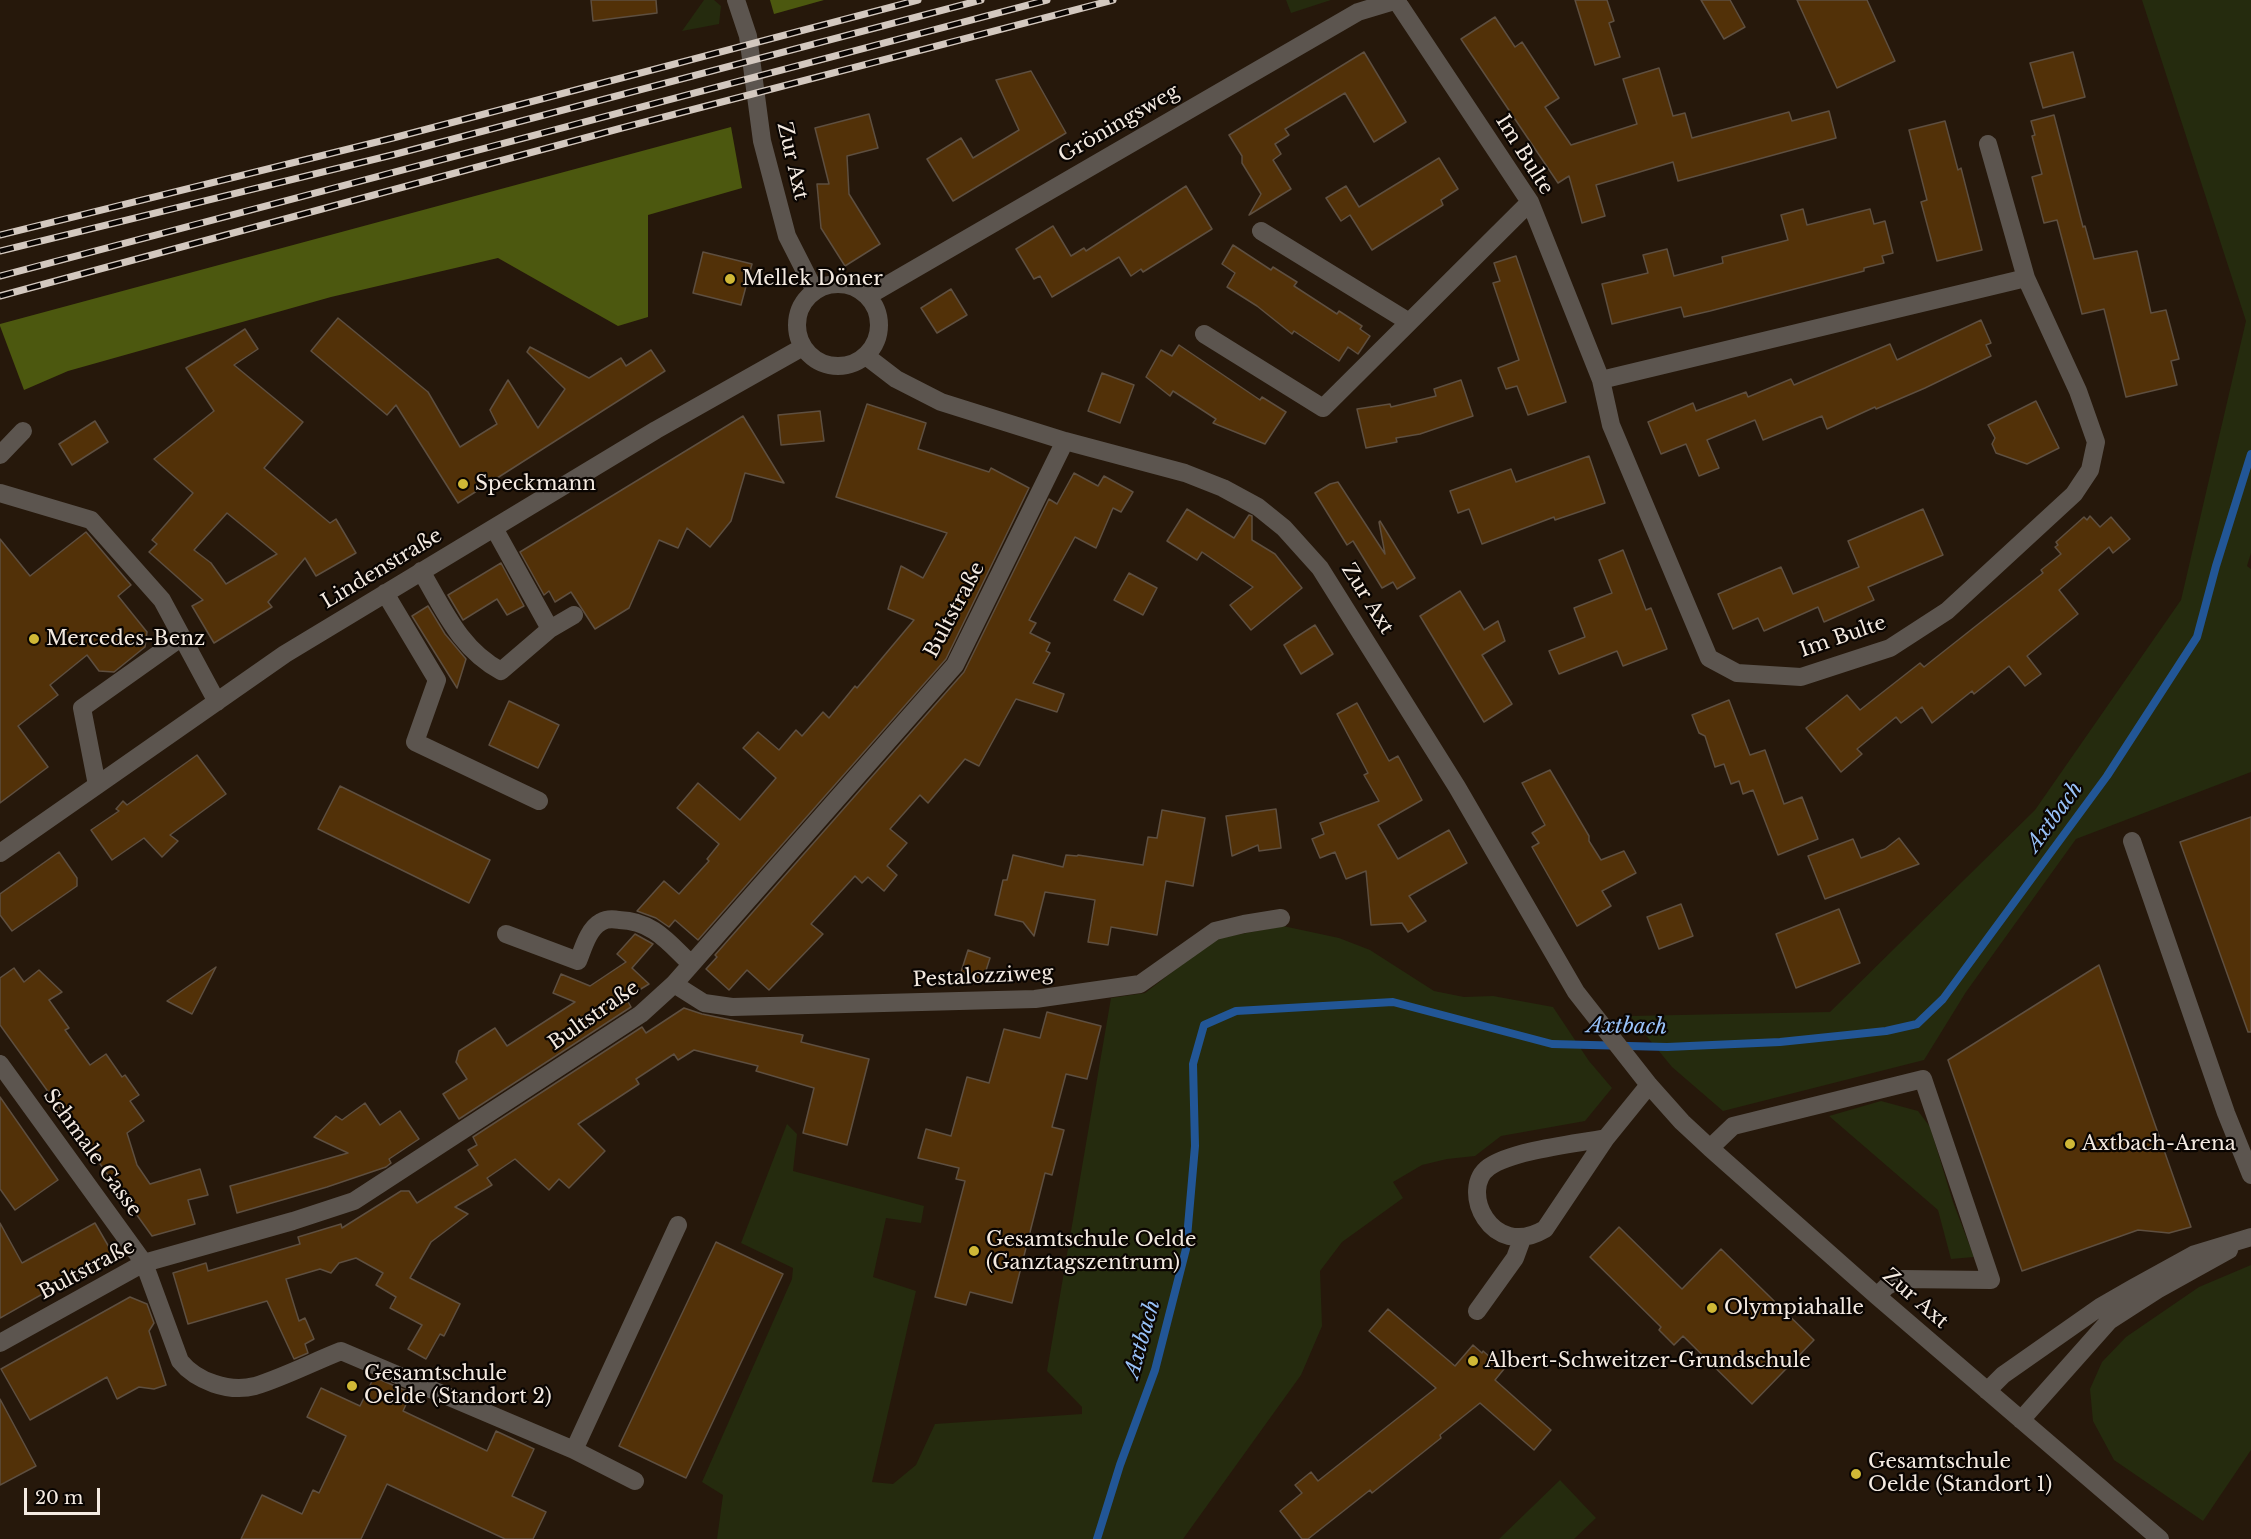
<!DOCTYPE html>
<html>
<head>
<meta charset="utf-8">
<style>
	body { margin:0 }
	#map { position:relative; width:2251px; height:1539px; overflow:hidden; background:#26180b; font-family:"Libre Baskerville",serif }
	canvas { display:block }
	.scale { position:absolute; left:24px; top:1488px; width:76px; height:27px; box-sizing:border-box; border:3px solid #f4eae1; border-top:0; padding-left:8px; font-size:18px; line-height:21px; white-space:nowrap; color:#f4eae1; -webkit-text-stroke:4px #0a0502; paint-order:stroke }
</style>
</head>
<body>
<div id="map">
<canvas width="2251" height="1539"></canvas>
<div class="scale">20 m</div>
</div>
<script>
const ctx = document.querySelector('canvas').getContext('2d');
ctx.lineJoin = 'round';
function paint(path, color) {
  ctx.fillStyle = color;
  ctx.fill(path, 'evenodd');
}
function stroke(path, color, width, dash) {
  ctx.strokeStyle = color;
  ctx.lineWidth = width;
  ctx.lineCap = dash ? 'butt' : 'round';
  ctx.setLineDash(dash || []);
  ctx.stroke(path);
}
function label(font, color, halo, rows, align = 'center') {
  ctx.font = font + ' "Libre Baskerville",serif';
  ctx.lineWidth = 4.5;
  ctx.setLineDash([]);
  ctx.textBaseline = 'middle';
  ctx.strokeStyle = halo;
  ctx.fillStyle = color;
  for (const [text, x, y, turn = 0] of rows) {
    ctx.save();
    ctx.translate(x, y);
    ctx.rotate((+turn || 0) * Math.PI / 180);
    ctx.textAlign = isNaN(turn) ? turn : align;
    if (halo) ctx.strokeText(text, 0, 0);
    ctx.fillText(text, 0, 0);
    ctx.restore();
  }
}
const green = new Path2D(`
	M 704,0 L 714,0 L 721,6 L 719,24 L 682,31 Z
	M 1286,0 L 1331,0 L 1291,13 Z
	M 2142,0 L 2251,0 L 2251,553 L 2247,566 L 2251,569 L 2251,772 L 2076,839 L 1966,992 L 1924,1060 L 1723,1111 L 1672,1067 L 1630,1016 L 1830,1012 L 2035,810 L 2181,600 L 2246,321 Z
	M 1283,926 L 1339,938 L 1370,950 L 1434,991 L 1464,997 L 1493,996 L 1553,1007 L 1589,1061 L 1612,1088 L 1585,1121 L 1501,1136 L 1475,1156 L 1447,1159 L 1422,1165 L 1393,1182 L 1403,1198 L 1342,1242 L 1320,1271 L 1322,1326 L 1301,1375 L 1183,1539 L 717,1539 L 723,1495 L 702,1482 L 792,1279 L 793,1268 L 741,1243 L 787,1124 L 797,1134 L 793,1171 L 924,1206 L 921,1223 L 886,1218 L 873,1277 L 916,1291 L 872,1482 L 893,1484 L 916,1465 L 935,1424 L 1082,1414 L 1082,1407 L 1047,1371 L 1111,998 L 1145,993 L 1215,939 Z
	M 1881,1101 L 1918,1111 L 1930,1127 L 1953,1202 L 1974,1257 L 1951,1259 L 1938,1210 L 1829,1116 Z
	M 2251,1265 L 2251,1450 L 2203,1521 L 2114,1460 L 2093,1421 L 2090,1389 L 2102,1362 L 2126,1337 L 2199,1287 Z
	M 1560,1480 L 1596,1518 L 1574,1539 L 1499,1539 Z`);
const forest = new Path2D(`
	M 770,0 L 824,0 L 774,14 Z
	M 731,127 L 742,188 L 648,215 L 648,317 L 618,326 L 498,258 L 331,297 L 68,371 L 24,390 L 0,326 L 0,324 Z`);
const stream = new Path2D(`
	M 1097,1539 L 1120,1465 L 1155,1370 L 1186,1249 L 1195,1146 L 1193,1064 L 1204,1025 L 1236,1011 L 1393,1002 L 1552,1044 L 1667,1047 L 1780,1042 L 1886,1031 L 1917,1024 L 1943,999 L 2107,776 L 2197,637 L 2216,566 L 2251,454`);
const building = new Path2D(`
	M 591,0 L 656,0 L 657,13 L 593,21 Z
	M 1575,0 L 1607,0 L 1614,21 L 1609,23 L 1620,57 L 1595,65 Z
	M 1701,0 L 1730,0 L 1745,27 L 1724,39 Z
	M 1797,0 L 1867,0 L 1895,61 L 1837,88 Z
	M 1495,17 L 1515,47 L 1522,42 L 1559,98 L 1545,107 L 1571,145 L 1637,124 L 1623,79 L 1659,68 L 1673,116 L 1685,113 L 1692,138 L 1789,112 L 1792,121 L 1829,111 L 1836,138 L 1678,181 L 1673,162 L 1596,185 L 1605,216 L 1582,223 L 1569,176 L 1558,183 L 1461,39 Z
	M 1364,52 L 1406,122 L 1374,142 L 1345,93 L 1285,129 L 1289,135 L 1275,144 L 1281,154 L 1273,160 L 1291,189 L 1249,215 L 1261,194 L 1242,163 L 1242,156 L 1229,135 Z
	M 2073,52 L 2085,97 L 2043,108 L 2030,63 Z
	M 1031,71 L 1066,133 L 953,201 L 927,159 L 961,138 L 973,158 L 1019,130 L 996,80 Z
	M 869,114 L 878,148 L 847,156 L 849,194 L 880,244 L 845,266 L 821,228 L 817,184 L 829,184 L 815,128 Z
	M 2054,115 L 2083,227 L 2085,226 L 2094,259 L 2137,251 L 2151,313 L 2166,310 L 2179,359 L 2171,361 L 2177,385 L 2126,397 L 2104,309 L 2082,314 L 2057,220 L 2044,223 L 2032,177 L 2042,174 L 2032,136 L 2035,135 L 2031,121 Z
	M 1945,121 L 1958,170 L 1961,168 L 1982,250 L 1937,261 L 1921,202 L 1927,200 L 1909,130 Z
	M 1439,158 L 1458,189 L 1441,200 L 1443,205 L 1372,250 L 1350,215 L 1341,221 L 1326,198 L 1346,186 L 1359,207 Z
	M 1186,186 L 1212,229 L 1143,272 L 1141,269 L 1131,276 L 1119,257 L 1052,297 L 1040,276 L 1034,279 L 1016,249 L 1053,226 L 1071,256 L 1084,248 L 1086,251 Z
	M 1803,209 L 1807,225 L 1870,209 L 1874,224 L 1885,221 L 1893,253 L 1882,256 L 1884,263 L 1864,268 L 1864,271 L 1710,311 L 1684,317 L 1681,307 L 1612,324 L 1602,284 L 1648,273 L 1643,255 L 1667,249 L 1674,276 L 1723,263 L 1722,257 L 1788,240 L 1781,215 Z
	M 1233,245 L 1271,270 L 1273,267 L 1297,282 L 1294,286 L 1337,314 L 1339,311 L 1362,326 L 1360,329 L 1370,336 L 1358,354 L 1348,347 L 1339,361 L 1294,331 L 1292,334 L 1257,306 L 1227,287 L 1235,273 L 1222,264 Z
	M 703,252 L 752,264 L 741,305 L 693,293 Z
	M 1516,256 L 1566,402 L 1528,415 L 1517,386 L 1506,389 L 1498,368 L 1519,360 L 1493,283 L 1500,281 L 1494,263 Z
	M 951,289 L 967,315 L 937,333 L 921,308 Z
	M 338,318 L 428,392 L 460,447 L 497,424 L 490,410 L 508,380 L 538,428 L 565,389 L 527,352 L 530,347 L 589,378 L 621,358 L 626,366 L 651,350 L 665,371 L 458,503 L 396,405 L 387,415 L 311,351 Z
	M 1981,320 L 1991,343 L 1986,345 L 1991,356 L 1925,388 L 1876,409 L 1875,407 L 1827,429 L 1822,416 L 1763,440 L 1755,420 L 1707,440 L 1719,468 L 1699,476 L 1686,444 L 1661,454 L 1648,422 L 1693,403 L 1696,411 L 1746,392 L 1748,397 L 1791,379 L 1794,385 L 1890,344 L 1897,360 Z
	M 245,329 L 258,349 L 234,365 L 303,422 L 264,468 L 330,523 L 336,519 L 356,553 L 316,576 L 305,558 L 268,602 L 272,607 L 214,643 L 192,606 L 203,600 L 149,552 L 157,544 L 152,540 L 193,493 L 154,459 L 214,411 L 186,368 ZM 227,513 L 277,554 L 226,584 L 211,563 L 194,550 Z
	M 1179,345 L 1260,400 L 1262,397 L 1286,412 L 1265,444 L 1213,423 L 1216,419 L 1173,391 L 1170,396 L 1146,377 L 1161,350 L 1172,356 Z
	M 1102,373 L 1134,385 L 1120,423 L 1088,411 Z
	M 1461,380 L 1473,416 L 1420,434 L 1396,438 L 1397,442 L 1366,448 L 1357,409 L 1390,404 L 1391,407 L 1436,396 L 1434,389 Z
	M 2036,401 L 2059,448 L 2027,464 L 1996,453 L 1992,444 L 1995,438 L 1988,425 Z
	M 867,404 L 926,423 L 918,449 L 989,472 L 991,468 L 1029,488 L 946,659 L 698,940 L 675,920 L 669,927 L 656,918 L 637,911 L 664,881 L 679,894 L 709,861 L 707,859 L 719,844 L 677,808 L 698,783 L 740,820 L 776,778 L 743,748 L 758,732 L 779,750 L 796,730 L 802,736 L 823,712 L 829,718 L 855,686 L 857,688 L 914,620 L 888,609 L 901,566 L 923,578 L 947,533 L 836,497 Z
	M 820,411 L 824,441 L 781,445 L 778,415 Z
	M 743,416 L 784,483 L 745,473 L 731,521 L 710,547 L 687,528 L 678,548 L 659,540 L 629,608 L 595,629 L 571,592 L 555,602 L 549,591 L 544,595 L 520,552 Z
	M 95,421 L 108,442 L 72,465 L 59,444 Z
	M 1589,456 L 1605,503 L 1555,520 L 1554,517 L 1482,544 L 1469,509 L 1458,513 L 1450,491 L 1511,469 L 1516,482 Z
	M 1074,473 L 1098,486 L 1104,476 L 1133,492 L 1121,512 L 1113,508 L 1096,548 L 1075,537 L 1029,620 L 1036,623 L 1030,633 L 1050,643 L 1046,651 L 1050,653 L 1033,683 L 1064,694 L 1057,712 L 1016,699 L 979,766 L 965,759 L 928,803 L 920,795 L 890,829 L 907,843 L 887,866 L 897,875 L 884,891 L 868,877 L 862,883 L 855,876 L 811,924 L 823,934 L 769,990 L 747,970 L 729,990 L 706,969 L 717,957 L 715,955 L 964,672 L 1049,499 L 1057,504 Z
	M 1338,482 L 1385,554 L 1379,522 L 1380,521 L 1415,578 L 1397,589 L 1393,582 L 1382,588 L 1353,541 L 1347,545 L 1315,493 L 1330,484 Z
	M 1187,509 L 1234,538 L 1249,515 L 1252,516 L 1252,540 L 1275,554 L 1302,588 L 1251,630 L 1230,605 L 1253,587 L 1202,552 L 1197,560 L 1167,541 Z
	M 1923,509 L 1943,555 L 1868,587 L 1874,600 L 1824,622 L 1818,607 L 1764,631 L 1758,618 L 1733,629 L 1718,594 L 1781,567 L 1793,594 L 1859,567 L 1848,541 Z
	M 2090,516 L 2100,527 L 2111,517 L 2130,539 L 2113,553 L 2109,547 L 2059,590 L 2078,614 L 2027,656 L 2041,674 L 2025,686 L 2009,666 L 1974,694 L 1972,691 L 1932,723 L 1922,707 L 1901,723 L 1896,717 L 1857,749 L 1862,754 L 1841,772 L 1806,728 L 1847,695 L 1860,710 L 1920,663 L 1924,667 L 2043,573 L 2041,570 L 2061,554 L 2055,547 L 2058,545 L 2056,542 L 2084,517 L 2087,520 Z
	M 86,532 L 131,585 L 118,596 L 147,632 L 145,647 L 114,672 L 99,671 L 87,655 L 50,685 L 58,695 L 18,726 L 48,767 L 0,803 L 0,539 L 30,576 Z
	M 1623,550 L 1646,610 L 1651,608 L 1667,649 L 1623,666 L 1617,651 L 1559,674 L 1549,651 L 1585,637 L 1574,608 L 1612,593 L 1599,560 Z
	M 501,563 L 524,606 L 507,615 L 497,599 L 463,620 L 448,595 Z
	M 1129,573 L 1157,588 L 1143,615 L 1114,600 Z
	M 1460,591 L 1484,630 L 1498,621 L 1505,641 L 1482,655 L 1512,704 L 1484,722 L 1420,616 Z
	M 428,606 L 445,634 L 466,659 L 457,688 L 412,616 Z
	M 1315,625 L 1333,654 L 1301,674 L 1284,645 Z
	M 1729,700 L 1750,755 L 1765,750 L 1784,804 L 1802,797 L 1818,839 L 1778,855 L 1753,790 L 1743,794 L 1739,781 L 1731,784 L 1724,764 L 1715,767 L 1705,736 L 1699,733 L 1692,715 Z
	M 509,701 L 559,725 L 538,768 L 489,745 Z
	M 1357,703 L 1389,761 L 1398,756 L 1422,800 L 1378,825 L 1398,859 L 1449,830 L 1467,863 L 1409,896 L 1426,921 L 1408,932 L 1402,923 L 1371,925 L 1366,871 L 1346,879 L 1335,852 L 1320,858 L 1312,839 L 1324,834 L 1320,823 L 1379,801 L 1364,775 L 1368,773 L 1337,714 Z
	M 197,755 L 226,794 L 170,835 L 178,841 L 162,857 L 144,838 L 112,860 L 91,830 L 119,811 L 116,809 L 123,801 L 127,805 Z
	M 1550,770 L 1589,836 L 1589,841 L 1601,860 L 1624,851 L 1636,873 L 1602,891 L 1611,906 L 1577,926 L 1532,847 L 1539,843 L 1532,833 L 1545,825 L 1522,783 Z
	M 340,786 L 490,860 L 469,903 L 318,829 Z
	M 1276,809 L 1281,848 L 1259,851 L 1258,845 L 1232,856 L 1226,816 Z
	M 1162,810 L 1205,818 L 1193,886 L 1166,881 L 1157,935 L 1111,927 L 1108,945 L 1088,942 L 1095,900 L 1045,892 L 1034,936 L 1023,922 L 995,915 L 1003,880 L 1007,880 L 1013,855 L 1063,867 L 1066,855 L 1077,856 L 1078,855 L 1143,865 L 1148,837 L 1157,838 Z
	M 2251,817 L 2251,1032 L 2248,1032 L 2180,842 Z
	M 1899,838 L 1919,864 L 1825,899 L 1808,856 L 1853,839 L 1861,858 L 1885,849 Z
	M 59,852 L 77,878 L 77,886 L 12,931 L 0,915 L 0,894 Z
	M 1681,904 L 1693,936 L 1659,949 L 1647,917 Z
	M 1839,909 L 1860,963 L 1796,988 L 1776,934 Z
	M 635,934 L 653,944 L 632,968 L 649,984 L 626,998 L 631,1007 L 459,1119 L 443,1094 L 467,1079 L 456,1062 L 459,1051 L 495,1028 L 507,1046 L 575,1002 L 553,993 L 561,974 L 590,986 L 626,962 L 617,954 Z
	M 968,950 L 990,958 L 983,980 L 961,972 Z
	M 2099,965 L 2191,1227 L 2169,1233 L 2138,1230 L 2022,1271 L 1948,1060 Z
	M 216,967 L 192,1014 L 167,1001 Z
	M 14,968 L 24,982 L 39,970 L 62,992 L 49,1000 L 69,1028 L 65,1030 L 90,1065 L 106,1054 L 122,1077 L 125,1075 L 139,1095 L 130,1101 L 144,1121 L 127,1133 L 137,1165 L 150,1184 L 200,1169 L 208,1195 L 188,1200 L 195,1224 L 152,1236 L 0,1025 L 0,978 Z
	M 684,1008 L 702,1014 L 803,1035 L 801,1042 L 869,1059 L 847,1145 L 803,1133 L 814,1088 L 756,1071 L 758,1066 L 694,1050 L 678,1060 L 674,1054 L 636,1079 L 639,1084 L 578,1124 L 605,1151 L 569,1188 L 559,1179 L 549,1190 L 515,1159 L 487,1178 L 492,1185 L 455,1207 L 468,1214 L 431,1242 L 410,1278 L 460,1304 L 444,1336 L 440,1334 L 426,1359 L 408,1349 L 422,1325 L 390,1308 L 396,1297 L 376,1285 L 383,1273 L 356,1258 L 339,1263 L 331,1273 L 320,1269 L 286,1279 L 299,1321 L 305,1318 L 314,1339 L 305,1344 L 308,1353 L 294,1359 L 267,1301 L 188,1324 L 173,1273 L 206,1263 L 208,1271 L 300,1244 L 298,1237 L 341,1224 L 342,1228 L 401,1191 L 409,1191 L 417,1203 L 478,1165 L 468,1150 L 477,1145 L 473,1137 L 642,1027 L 646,1033 Z
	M 1047,1012 L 1101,1026 L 1087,1079 L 1066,1074 L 1052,1127 L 1064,1130 L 1052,1175 L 1045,1173 L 1012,1303 L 970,1292 L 966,1305 L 935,1297 L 965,1181 L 956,1179 L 959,1168 L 918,1158 L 926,1129 L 951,1136 L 967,1077 L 989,1083 L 1004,1029 L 1040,1038 Z
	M 0,1097 L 58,1180 L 15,1210 L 0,1189 Z
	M 365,1103 L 380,1125 L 400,1111 L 419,1139 L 389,1159 L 391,1163 L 386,1167 L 327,1187 L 237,1213 L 230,1186 L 348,1153 L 314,1137 L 336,1116 L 342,1120 Z
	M 0,1223 L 22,1263 L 95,1223 L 113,1254 L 0,1318 Z
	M 1619,1227 L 1682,1289 L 1721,1249 L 1814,1340 L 1752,1404 L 1683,1336 L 1674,1345 L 1659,1330 L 1661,1327 L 1590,1257 Z
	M 716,1242 L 783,1274 L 686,1478 L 619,1446 Z
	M 130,1297 L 147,1304 L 154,1323 L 149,1331 L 166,1385 L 154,1389 L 139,1387 L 117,1399 L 107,1377 L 30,1420 L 1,1369 Z
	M 1388,1309 L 1455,1366 L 1473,1345 L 1482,1353 L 1483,1351 L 1504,1369 L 1495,1380 L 1551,1430 L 1534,1450 L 1480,1403 L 1440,1435 L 1441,1438 L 1372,1493 L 1370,1490 L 1308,1539 L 1302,1539 L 1280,1511 L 1302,1493 L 1295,1485 L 1311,1472 L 1318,1481 L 1436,1388 L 1369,1331 Z
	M 374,1377 L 409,1392 L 409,1398 L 403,1411 L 487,1451 L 496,1431 L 534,1449 L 512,1496 L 546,1512 L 533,1539 L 505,1539 L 387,1484 L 361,1539 L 241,1539 L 262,1495 L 302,1514 L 313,1490 L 319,1493 L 346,1436 L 307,1417 L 321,1388 L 360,1406 Z
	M 0,1399 L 36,1466 L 0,1485 Z`);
const minor = new Path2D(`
	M 736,0 L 748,36 L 762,141 L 787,236 L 815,291
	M 1396,0 L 1530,202 L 1601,380 L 1611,425 L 1709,658 L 1737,673 L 1801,677 L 1890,648 L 1947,611 L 2074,494 L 2090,470 L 2096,442 L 2078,391 L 2026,278 L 1988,144
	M 1261,231 L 1409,322
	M797 325a41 41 0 1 1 82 0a41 41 0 1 1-82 0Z
	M 868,296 L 1358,12 L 1398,0
	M 1204,334 L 1323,408 L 1530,202
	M 866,356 L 896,379 L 941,402 L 1065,441 L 1185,473 L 1223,488 L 1258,507 L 1284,528 L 1320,568 L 1457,787 L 1576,992 L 1649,1085 L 1682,1122 L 1710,1148 L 1877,1296 L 2160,1539
	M 1601,380 L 2026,278
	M 0,455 L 23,431
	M 0,493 L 91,520 L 162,600 L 217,702
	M 494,528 L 550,629
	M 421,571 C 444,610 460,649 501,671 L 550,629 L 574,615
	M 385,593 L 437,680 L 415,742 L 539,801
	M 97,785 L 82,708 L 182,637
	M 2132,841 L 2226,1113 L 2251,1175
	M 0,853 L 285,654 L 656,430 L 803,347
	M 506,934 L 578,961 C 583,949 588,929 601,922 C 606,919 614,919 619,920 C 653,921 668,942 691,964
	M 674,984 L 704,1003 L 732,1007 L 1035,999 L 1140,984 L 1215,931 L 1244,924 L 1281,918
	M 0,1064 L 144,1263 L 180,1361 C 196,1381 229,1393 255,1386 C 284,1377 313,1362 341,1351 L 574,1450 L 678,1225
	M 1606,1138 C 1575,1144 1514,1150 1489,1167 C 1458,1189 1491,1261 1545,1229 L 1606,1138 L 1649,1085
	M 1710,1148 L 1733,1126 L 1923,1079 L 1991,1280 L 1900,1279 L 1887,1286 L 1877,1296
	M 1477,1311 L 1515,1258 L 1522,1239
	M 0,1343 L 144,1263 L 293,1221 L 354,1201 L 641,1014 L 674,984 L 955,665 L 1065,441
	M 1987,1391 L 2003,1375 L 2100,1307 L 2133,1288 L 2195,1254 L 2251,1237
	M 2021,1420 L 2109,1321 L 2157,1290 L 2229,1250
	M 574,1450 L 635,1481`);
const rail = new Path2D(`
	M 0,235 L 393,138 L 918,0
	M 0,251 L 396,154 L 981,0
	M 0,276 L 1047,0
	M 0,296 L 618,129 L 1113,0`);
const markers = [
	[730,279,6,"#d0b836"],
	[463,484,6,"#d0b836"],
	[34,639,6,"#d0b836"],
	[2070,1144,6,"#d0b836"],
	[974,1251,6,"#d0b836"],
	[1712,1308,6,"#d0b836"],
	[1473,1361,6,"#d0b836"],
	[352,1386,6,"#d0b836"],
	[1856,1474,6,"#d0b836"]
];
const streetNames = [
	["Gröningsweg",1119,124,-30],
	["Im Bulte",1524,155,58],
	["Zur Axt",792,161,77],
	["Lindenstraße",382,569,-31],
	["Zur Axt",1367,599,58],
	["Bultstraße",955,610,-62],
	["Im Bulte",1843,637,-19],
	["Pestalozziweg",983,977,-3],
	["Bultstraße",594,1016,-35],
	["Schmale Gasse",92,1153,54],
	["Bultstraße",87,1270,-28],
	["Zur Axt",1915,1299,41]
];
const poiNames = [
	["Mellek Döner",742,279],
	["Speckmann",475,484],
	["Mercedes-Benz",46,639],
	["Axtbach-Arena",2082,1144],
	["Gesamtschule Oelde",986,1240],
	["(Ganztagszentrum)",986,1263],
	["Olympiahalle",1724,1308],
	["Albert-Schweitzer-Grundschule",1485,1361],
	["Gesamtschule",364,1374],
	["Oelde (Standort 2)",364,1397],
	["Gesamtschule",1868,1462],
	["Oelde (Standort 1)",1868,1485]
];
const waterNames = [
	["Axtbach",2055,817,-54],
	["Axtbach",1627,1027,1],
	["Axtbach",1143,1339,-74]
];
paint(green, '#252b0e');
paint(forest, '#4c580f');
stroke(stream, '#225696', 8);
paint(building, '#523108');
stroke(building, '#5e4f40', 1.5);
stroke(minor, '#5c554f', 18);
stroke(rail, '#d3c8bf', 7);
stroke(rail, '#0a0502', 4.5, [14]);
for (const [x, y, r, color] of markers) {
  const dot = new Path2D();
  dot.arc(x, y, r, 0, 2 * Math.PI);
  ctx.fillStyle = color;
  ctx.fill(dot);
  stroke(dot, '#0a0502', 2);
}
label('20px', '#f4eae1', '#0a0502', streetNames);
label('20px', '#f4eae1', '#0a0502', poiNames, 'left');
label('italic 21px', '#98c1f7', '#0a0502', waterNames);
</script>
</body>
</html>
